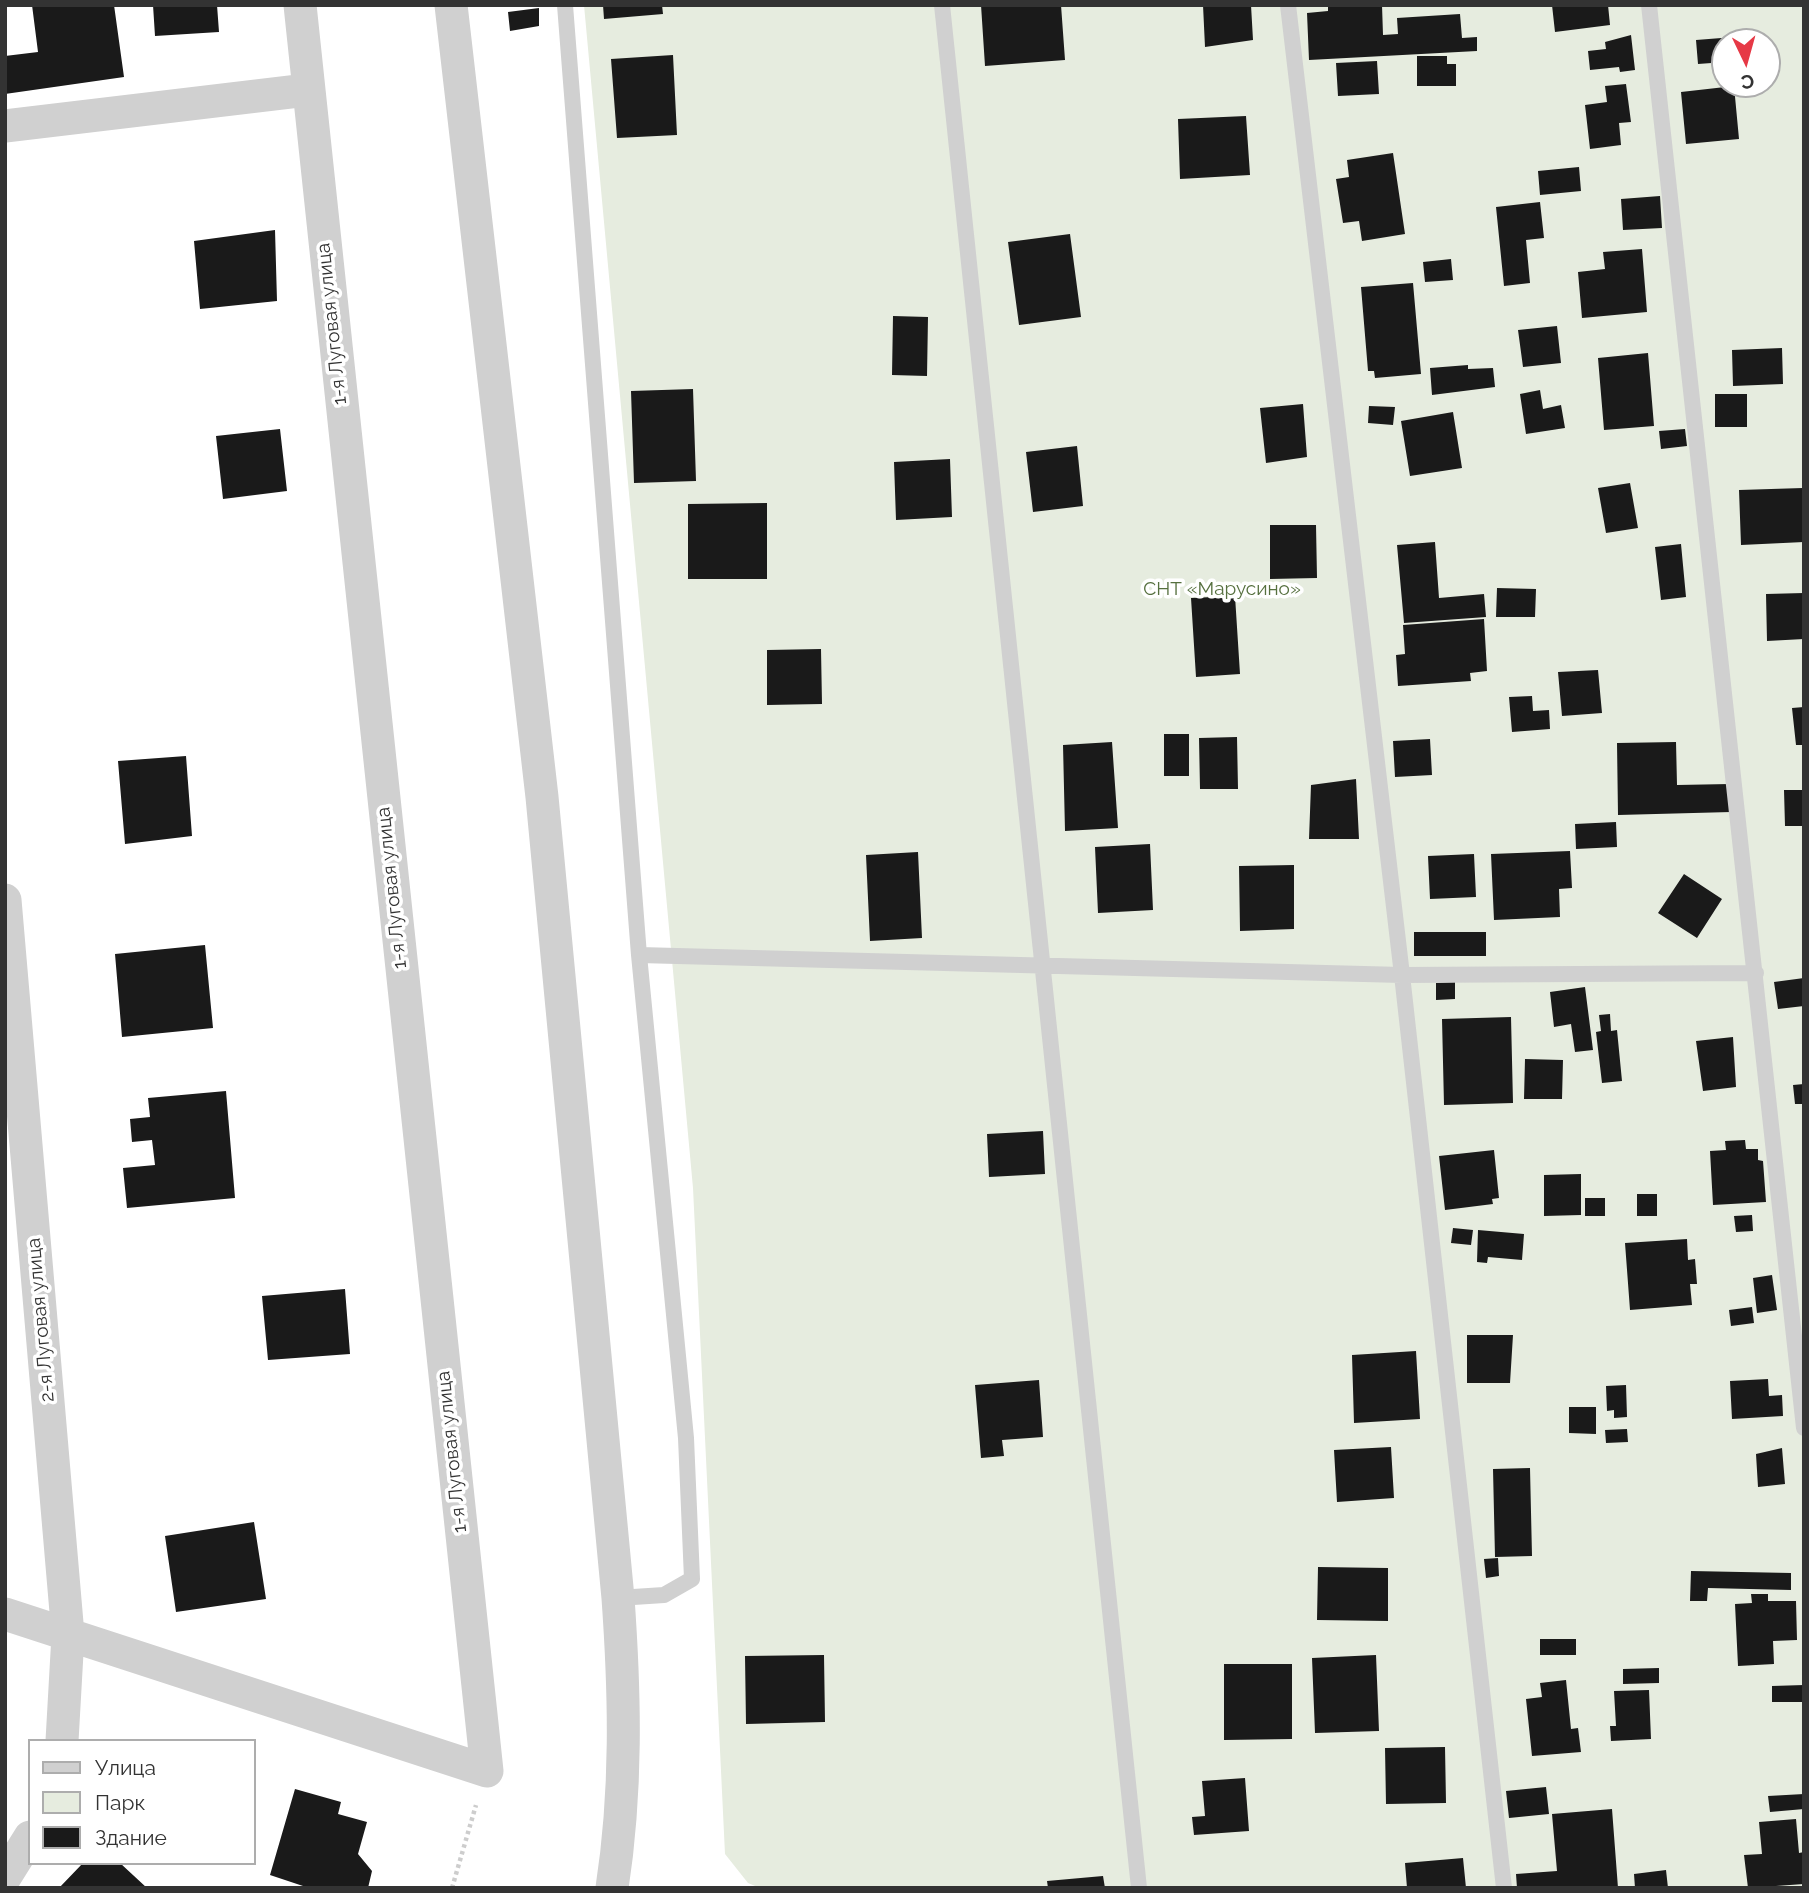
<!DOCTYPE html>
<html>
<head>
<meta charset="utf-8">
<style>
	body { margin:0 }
	#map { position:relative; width:1809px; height:1893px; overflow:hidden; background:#fff; font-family:Raleway,sans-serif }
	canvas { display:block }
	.frame { position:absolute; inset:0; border:7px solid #333; pointer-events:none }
	.legend { position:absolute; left:28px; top:1739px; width:228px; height:126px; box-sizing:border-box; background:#fff; border:2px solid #adadad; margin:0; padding:9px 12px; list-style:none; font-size:21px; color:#333 }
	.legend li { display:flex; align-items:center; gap:14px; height:35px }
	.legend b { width:35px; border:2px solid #adadad }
	.north { position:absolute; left:1711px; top:28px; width:70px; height:70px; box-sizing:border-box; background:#fff; border:2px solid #adadad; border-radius:50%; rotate:175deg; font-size:19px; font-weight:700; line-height:28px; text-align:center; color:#333 }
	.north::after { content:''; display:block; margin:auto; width:24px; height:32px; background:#e63946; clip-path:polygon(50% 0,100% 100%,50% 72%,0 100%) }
</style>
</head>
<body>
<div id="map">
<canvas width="1809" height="1893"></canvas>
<div class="frame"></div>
<ul class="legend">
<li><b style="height:9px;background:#d0d0d0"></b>Улица</li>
<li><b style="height:19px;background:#e6ecdf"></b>Парк</li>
<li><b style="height:19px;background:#1a1a1a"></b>Здание</li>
</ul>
<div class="north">С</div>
</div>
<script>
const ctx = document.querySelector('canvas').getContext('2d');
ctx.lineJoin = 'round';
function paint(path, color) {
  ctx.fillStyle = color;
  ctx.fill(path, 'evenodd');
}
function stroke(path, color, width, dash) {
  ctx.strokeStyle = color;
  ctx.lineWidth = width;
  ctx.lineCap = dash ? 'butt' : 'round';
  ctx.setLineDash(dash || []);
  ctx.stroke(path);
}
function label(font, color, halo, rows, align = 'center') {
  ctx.font = font + ' Raleway,sans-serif';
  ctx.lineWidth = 7;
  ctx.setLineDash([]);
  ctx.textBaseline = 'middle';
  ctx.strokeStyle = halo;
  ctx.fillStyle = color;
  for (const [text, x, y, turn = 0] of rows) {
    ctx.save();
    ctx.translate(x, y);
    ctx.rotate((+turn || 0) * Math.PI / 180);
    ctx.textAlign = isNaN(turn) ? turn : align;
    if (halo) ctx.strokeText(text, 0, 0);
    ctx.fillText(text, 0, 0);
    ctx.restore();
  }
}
const green = new Path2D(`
	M 584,5 L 1804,5 L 1804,1888 L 760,1888 L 748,1883 L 725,1854 L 693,1188 ZM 1725,42 L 1767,42 L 1767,84 L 1725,84 Z`);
const building = new Path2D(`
	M 32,5 L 114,5 L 124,77 L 5,94 L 5,56 L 38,52 Z
	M 153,5 L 217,5 L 219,32 L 155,36 Z
	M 603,5 L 662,5 L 663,14 L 604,19 Z
	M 981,5 L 1061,5 L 1065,60 L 985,66 Z
	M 1203,5 L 1251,5 L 1253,40 L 1205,47 Z
	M 1328,5 L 1382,5 L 1383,35 L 1398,34 L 1397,18 L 1460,14 L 1462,38 L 1477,37 L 1477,51 L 1309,60 L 1307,13 L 1328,11 Z
	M 1552,5 L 1608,5 L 1610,25 L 1555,32 Z
	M 539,8 L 539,26 L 510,31 L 508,12 Z
	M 1631,35 L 1635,70 L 1620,72 L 1619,67 L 1590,70 L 1588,51 L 1606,49 L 1605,42 Z
	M 1747,36 L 1747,42 L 1725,42 L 1725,62 L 1698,64 L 1696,40 Z
	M 673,55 L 677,135 L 617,138 L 611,59 Z
	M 1417,56 L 1447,56 L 1447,64 L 1456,64 L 1456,86 L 1417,86 Z
	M 1377,61 L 1379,94 L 1338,96 L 1336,63 Z
	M 1626,84 L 1631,122 L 1619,123 L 1621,145 L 1590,149 L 1585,105 L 1607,102 L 1605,86 Z
	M 1734,86 L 1739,139 L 1686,144 L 1681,92 Z
	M 1246,116 L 1250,175 L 1180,179 L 1178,119 Z
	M 1393,153 L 1405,234 L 1362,241 L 1359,221 L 1343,223 L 1336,179 L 1349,177 L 1347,160 Z
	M 1579,167 L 1581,191 L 1540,195 L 1538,171 Z
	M 1660,196 L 1662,228 L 1623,230 L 1621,199 Z
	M 1540,202 L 1544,238 L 1526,240 L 1530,283 L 1504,286 L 1496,207 Z
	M 275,230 L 277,301 L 200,309 L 194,241 Z
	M 1070,234 L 1081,317 L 1019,325 L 1008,242 Z
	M 1642,249 L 1647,312 L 1582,318 L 1578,272 L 1605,269 L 1603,252 Z
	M 1451,259 L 1453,280 L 1425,282 L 1423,262 Z
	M 1413,283 L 1421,374 L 1375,378 L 1374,371 L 1368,371 L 1361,287 Z
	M 893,316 L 928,317 L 927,376 L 892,375 Z
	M 1557,326 L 1561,363 L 1523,367 L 1518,330 Z
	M 1782,348 L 1783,384 L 1733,386 L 1732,350 Z
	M 1648,353 L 1654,426 L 1604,430 L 1598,358 Z
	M 1468,365 L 1468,369 L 1493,368 L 1495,387 L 1432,395 L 1430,368 Z
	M 693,389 L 696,481 L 634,483 L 631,391 Z
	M 1540,390 L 1543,409 L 1561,405 L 1565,428 L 1526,434 L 1520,394 Z
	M 1715,394 L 1747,394 L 1747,427 L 1715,427 Z
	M 1303,404 L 1307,457 L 1266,463 L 1260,408 Z
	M 1369,406 L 1395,407 L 1393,425 L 1368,423 Z
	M 1453,412 L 1462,468 L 1410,476 L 1401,421 Z
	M 280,429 L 287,491 L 223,499 L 216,436 Z
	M 1685,429 L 1687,446 L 1661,449 L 1659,431 Z
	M 1077,446 L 1083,506 L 1033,512 L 1026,452 Z
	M 950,459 L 952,517 L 896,520 L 894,462 Z
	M 1630,483 L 1638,528 L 1606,533 L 1598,488 Z
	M 1803,488 L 1804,542 L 1741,545 L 1739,490 Z
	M 767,503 L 767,579 L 688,579 L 688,504 Z
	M 1270,525 L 1316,525 L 1317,578 L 1270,579 Z
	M 1435,542 L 1439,598 L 1484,594 L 1486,617 L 1404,623 L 1397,545 Z
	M 1681,544 L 1686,597 L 1661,600 L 1655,547 Z
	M 1497,588 L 1536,589 L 1535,617 L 1496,617 Z
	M 1804,593 L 1804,639 L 1767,641 L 1766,594 Z
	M 1235,596 L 1240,674 L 1196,677 L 1191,598 Z
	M 1484,619 L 1487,671 L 1470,673 L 1471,681 L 1398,686 L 1396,655 L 1405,654 L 1403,625 Z
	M 821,649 L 822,704 L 767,705 L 767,650 Z
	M 1598,670 L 1602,713 L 1562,716 L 1558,672 Z
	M 1532,696 L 1533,711 L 1549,710 L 1550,729 L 1512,732 L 1509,697 Z
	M 1804,707 L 1804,745 L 1796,745 L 1792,708 Z
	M 1164,734 L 1189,734 L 1189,776 L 1164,776 Z
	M 1237,737 L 1238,789 L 1200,789 L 1199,738 Z
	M 1430,739 L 1432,775 L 1395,777 L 1393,741 Z
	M 1112,742 L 1118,828 L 1065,831 L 1063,745 Z
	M 1676,742 L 1677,785 L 1730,784 L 1731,812 L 1618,815 L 1617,743 Z
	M 186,756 L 192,836 L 125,844 L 118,761 Z
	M 1356,779 L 1359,839 L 1309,839 L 1311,785 Z
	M 1784,790 L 1804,790 L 1804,826 L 1785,826 Z
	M 1616,822 L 1617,847 L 1576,849 L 1575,824 Z
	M 1150,844 L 1153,910 L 1098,913 L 1095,847 Z
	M 1570,851 L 1572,888 L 1559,889 L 1560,917 L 1494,920 L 1491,854 Z
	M 918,852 L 922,938 L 870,941 L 866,855 Z
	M 1474,854 L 1476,897 L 1430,899 L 1428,856 Z
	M 1294,865 L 1294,929 L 1240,931 L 1239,866 Z
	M 1684,874 L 1722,899 L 1697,938 L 1658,913 Z
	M 1414,932 L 1486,932 L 1486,956 L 1414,956 Z
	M 205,945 L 213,1028 L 122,1037 L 115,954 Z
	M 1804,978 L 1804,1006 L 1778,1009 L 1774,982 Z
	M 1455,982 L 1455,999 L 1436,1000 L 1436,983 Z
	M 1585,987 L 1593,1050 L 1575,1052 L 1571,1024 L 1554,1027 L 1550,992 Z
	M 1610,1014 L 1611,1031 L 1617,1030 L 1622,1081 L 1602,1083 L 1596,1032 L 1601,1031 L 1599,1015 Z
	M 1511,1017 L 1513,1103 L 1444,1105 L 1442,1019 Z
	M 1733,1037 L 1736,1087 L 1703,1091 L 1696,1041 Z
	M 1525,1059 L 1563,1060 L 1562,1099 L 1524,1099 Z
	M 1804,1084 L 1804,1104 L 1795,1104 L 1793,1085 Z
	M 226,1091 L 235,1198 L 127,1208 L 123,1168 L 155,1165 L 152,1140 L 132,1142 L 130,1119 L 150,1117 L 148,1098 Z
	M 1043,1131 L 1045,1174 L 989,1177 L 987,1134 Z
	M 1745,1140 L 1746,1149 L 1758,1149 L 1758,1160 L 1763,1161 L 1766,1202 L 1713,1205 L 1710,1151 L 1726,1150 L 1725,1141 Z
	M 1494,1150 L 1499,1198 L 1492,1199 L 1493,1204 L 1445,1210 L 1439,1156 Z
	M 1581,1174 L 1581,1215 L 1544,1216 L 1544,1175 Z
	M 1637,1194 L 1657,1194 L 1657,1216 L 1637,1216 Z
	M 1585,1198 L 1605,1198 L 1605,1216 L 1585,1216 Z
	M 1752,1215 L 1753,1231 L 1736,1232 L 1734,1216 Z
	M 1453,1228 L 1473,1230 L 1471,1245 L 1451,1243 Z
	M 1478,1230 L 1524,1234 L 1522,1260 L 1488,1257 L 1487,1263 L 1477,1262 Z
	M 1687,1239 L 1688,1260 L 1695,1259 L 1697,1284 L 1690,1284 L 1692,1305 L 1630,1310 L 1625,1243 Z
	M 1772,1275 L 1777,1310 L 1757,1313 L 1753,1278 Z
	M 345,1289 L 350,1354 L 268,1360 L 262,1296 Z
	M 1752,1307 L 1754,1323 L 1731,1326 L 1729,1310 Z
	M 1467,1335 L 1513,1335 L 1510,1383 L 1467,1383 Z
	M 1416,1351 L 1420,1419 L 1354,1423 L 1352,1355 Z
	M 1768,1379 L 1769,1396 L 1782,1395 L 1783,1416 L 1732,1419 L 1730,1381 Z
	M 1039,1380 L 1043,1437 L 1002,1440 L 1004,1456 L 981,1458 L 975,1385 Z
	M 1626,1385 L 1627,1417 L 1614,1418 L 1614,1410 L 1607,1411 L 1606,1386 Z
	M 1569,1407 L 1596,1407 L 1596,1434 L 1569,1433 Z
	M 1627,1429 L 1628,1442 L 1606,1443 L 1605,1430 Z
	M 1391,1447 L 1394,1498 L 1337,1502 L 1334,1450 Z
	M 1782,1448 L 1785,1484 L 1758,1487 L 1756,1454 Z
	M 1530,1468 L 1532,1556 L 1495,1557 L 1493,1469 Z
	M 254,1522 L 266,1599 L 176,1612 L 165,1536 Z
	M 1498,1558 L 1499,1576 L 1486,1578 L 1484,1559 Z
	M 1318,1567 L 1388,1568 L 1388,1621 L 1317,1620 Z
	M 1691,1571 L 1791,1573 L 1791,1590 L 1708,1588 L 1707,1601 L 1690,1601 Z
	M 1751,1594 L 1768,1594 L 1768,1601 L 1796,1601 L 1797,1640 L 1773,1641 L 1774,1664 L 1738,1666 L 1735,1604 L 1752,1603 Z
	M 1540,1639 L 1576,1639 L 1576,1655 L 1540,1655 Z
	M 824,1655 L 825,1722 L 746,1724 L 745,1656 Z
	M 1376,1655 L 1379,1731 L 1315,1733 L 1312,1658 Z
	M 1224,1664 L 1292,1664 L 1292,1739 L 1224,1740 Z
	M 1659,1668 L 1659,1683 L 1623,1684 L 1623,1669 Z
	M 1566,1680 L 1571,1729 L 1578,1728 L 1581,1752 L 1532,1756 L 1526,1699 L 1542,1697 L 1540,1683 Z
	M 1804,1685 L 1804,1702 L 1772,1702 L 1772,1686 Z
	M 1649,1690 L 1651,1739 L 1611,1741 L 1610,1726 L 1616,1726 L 1614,1691 Z
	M 1445,1747 L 1446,1803 L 1386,1804 L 1385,1748 Z
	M 1245,1778 L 1249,1831 L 1194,1835 L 1192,1817 L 1205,1816 L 1202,1781 Z
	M 1546,1787 L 1549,1814 L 1509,1818 L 1506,1791 Z
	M 295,1789 L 341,1802 L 338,1814 L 367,1822 L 358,1854 L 372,1871 L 368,1888 L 309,1888 L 270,1875 Z
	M 1804,1794 L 1804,1809 L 1770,1812 L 1768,1796 Z
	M 1612,1809 L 1618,1888 L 1517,1888 L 1516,1874 L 1557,1871 L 1552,1814 Z
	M 1796,1819 L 1799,1853 L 1804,1852 L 1804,1884 L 1748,1888 L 1744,1855 L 1762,1854 L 1759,1822 Z
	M 1463,1858 L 1466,1888 L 1407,1888 L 1405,1863 Z
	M 83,1863 L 120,1863 L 147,1888 L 59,1888 Z
	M 1666,1870 L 1668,1888 L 1635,1888 L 1634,1874 Z
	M 1103,1876 L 1105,1888 L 1048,1888 L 1047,1881 Z`);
const path = new Path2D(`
	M 452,1888 L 476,1805`);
const lane = new Path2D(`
	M 565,5 L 639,955 L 686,1438 L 692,1579 L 664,1595 L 618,1598
	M 942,5 L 1139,1888
	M 1288,5 L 1402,975 L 1504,1888
	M 1649,5 L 1804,1428
	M 639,955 L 1402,975 L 1756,973`);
const street = new Path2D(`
	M 451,5 L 542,797 L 618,1598 C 625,1696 627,1791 612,1888
	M 5,126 L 307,90
	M 5,900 L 68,1635 L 62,1741
	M 5,1614 L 487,1771 L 300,5
	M 5,1877 L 30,1837`);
const streetNames = [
	["1-я Луговая улица",332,324,-96],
	["1-я Луговая улица",392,888,-96],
	["2-я Луговая улица",41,1320,-95],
	["1-я Луговая улица",452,1452,-96]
];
const parkNames = [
	["СНТ «Марусино»",1222,589]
];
paint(green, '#e6ecdf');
paint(building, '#1a1a1a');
stroke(path, '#cdcdcd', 4.5, [3.5, 3.5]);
stroke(lane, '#d0d0d0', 16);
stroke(street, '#d0d0d0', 33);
label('19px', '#333', '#fff', streetNames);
label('19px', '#56703f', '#fff', parkNames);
</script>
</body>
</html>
